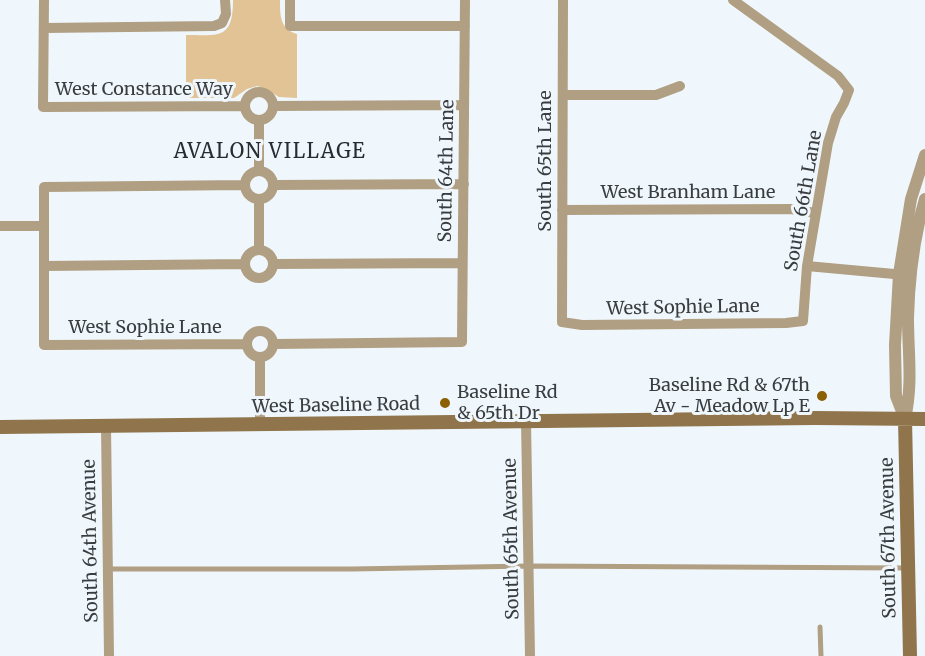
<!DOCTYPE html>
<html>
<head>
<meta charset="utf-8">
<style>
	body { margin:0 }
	canvas { display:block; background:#eff7fc }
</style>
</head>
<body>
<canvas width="925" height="656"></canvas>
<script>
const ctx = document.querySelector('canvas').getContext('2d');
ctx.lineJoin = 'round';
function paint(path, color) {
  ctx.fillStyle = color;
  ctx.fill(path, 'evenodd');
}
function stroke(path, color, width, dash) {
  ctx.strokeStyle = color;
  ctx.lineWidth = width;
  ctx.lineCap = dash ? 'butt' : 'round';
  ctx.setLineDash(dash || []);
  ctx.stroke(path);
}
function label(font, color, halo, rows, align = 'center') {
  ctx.font = font + ' Merriweather,serif';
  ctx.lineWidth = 6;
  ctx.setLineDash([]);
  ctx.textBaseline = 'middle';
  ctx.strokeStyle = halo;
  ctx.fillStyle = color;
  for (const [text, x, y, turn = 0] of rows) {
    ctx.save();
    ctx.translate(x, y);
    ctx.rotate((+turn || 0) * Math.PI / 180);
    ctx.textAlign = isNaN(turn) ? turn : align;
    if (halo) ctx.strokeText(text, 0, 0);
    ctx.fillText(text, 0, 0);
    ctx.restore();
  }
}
const green = new Path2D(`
	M 233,0 L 280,0 C 280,16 280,29 297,34 L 297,98 L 279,97 L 264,88 L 257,86 L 247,89 L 234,98 L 186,98 L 186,35 C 219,35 233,40 233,0 Z`);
const service = new Path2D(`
	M 108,569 L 352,569 L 529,566 L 907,568
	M 820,627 L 821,656`);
const minor = new Path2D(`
	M 44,0 L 43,107 L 245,106
	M 290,0 L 290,26 L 465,26
	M 563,0 L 562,322 L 582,325 L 786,323 L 803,321 L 807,266 L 828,143 L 836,117 L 844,103 L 849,90 L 838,76 L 733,0
	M 44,28 L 214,26 L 222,23 L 226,14 L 225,0
	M245 106a14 14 0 1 1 28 0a14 14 0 1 1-28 0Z
	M 563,95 L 656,95 L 680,86
	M 273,106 L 464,105
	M 259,120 L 259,171
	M245 185a14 14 0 1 1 28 0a14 14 0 1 1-28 0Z
	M 245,185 L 44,187 L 44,345 L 247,344
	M 274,185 L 464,184
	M 562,210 L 791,209 L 815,213
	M 0,226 L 44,226
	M 259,250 L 259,199
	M245 264a14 14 0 1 1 28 0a14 14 0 1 1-28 0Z
	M 274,264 L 462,263
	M 44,266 L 245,264
	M 807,266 L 905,275
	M247 344a13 13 0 1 1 26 0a13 13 0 1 1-26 0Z
	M 274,344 L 462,342 L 465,0
	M 260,357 L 260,425
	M 526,421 L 530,656
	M 106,426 L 109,656`);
const tertiary = new Path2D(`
	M 905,419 L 896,396 L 895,345 L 899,274 L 911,199 L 925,155
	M 905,419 C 913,383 908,354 908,318 C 909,278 914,237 925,199`);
const secondary = new Path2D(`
	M 905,419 L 910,656
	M 0,427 L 815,418 L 925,419`);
const markers = [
	[822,396,6,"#8c6004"],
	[445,403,6,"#8c6004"]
];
const streetNames = [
	["West Constance Way",144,90],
	["South 65th Lane",546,161,-90],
	["South 64th Lane",447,171,-89],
	["West Branham Lane",688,193],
	["South 66th Lane",804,201,-80],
	["West Sophie Lane",683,308,-1],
	["West Sophie Lane",145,328],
	["West Baseline Road",336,406,-1],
	["South 67th Avenue",889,538,-91],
	["South 65th Avenue",512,539,-91],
	["South 64th Avenue",91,541,-91]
];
const poiNames = [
	["Baseline Rd & 67th",810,386],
	["Av - Meadow Lp E",810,407],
	["Baseline Rd",457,393,"left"],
	["& 65th Dr",457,414,"left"]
];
const neighbourhoodNames = [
	["AVALON VILLAGE",270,152]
];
paint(green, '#e2c395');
stroke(service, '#b19f83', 5);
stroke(minor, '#b19f83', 10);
stroke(tertiary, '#b19f83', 12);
stroke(secondary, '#90754c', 14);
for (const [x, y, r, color] of markers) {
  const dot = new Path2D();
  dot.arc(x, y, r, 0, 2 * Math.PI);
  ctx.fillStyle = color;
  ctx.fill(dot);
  stroke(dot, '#eff7fc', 2);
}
label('18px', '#3a3d3f', '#eff7fc', streetNames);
label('18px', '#3a3d3f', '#eff7fc', poiNames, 'right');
ctx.letterSpacing = '1.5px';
label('20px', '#262c30', '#eff7fc', neighbourhoodNames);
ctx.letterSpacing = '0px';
</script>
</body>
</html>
